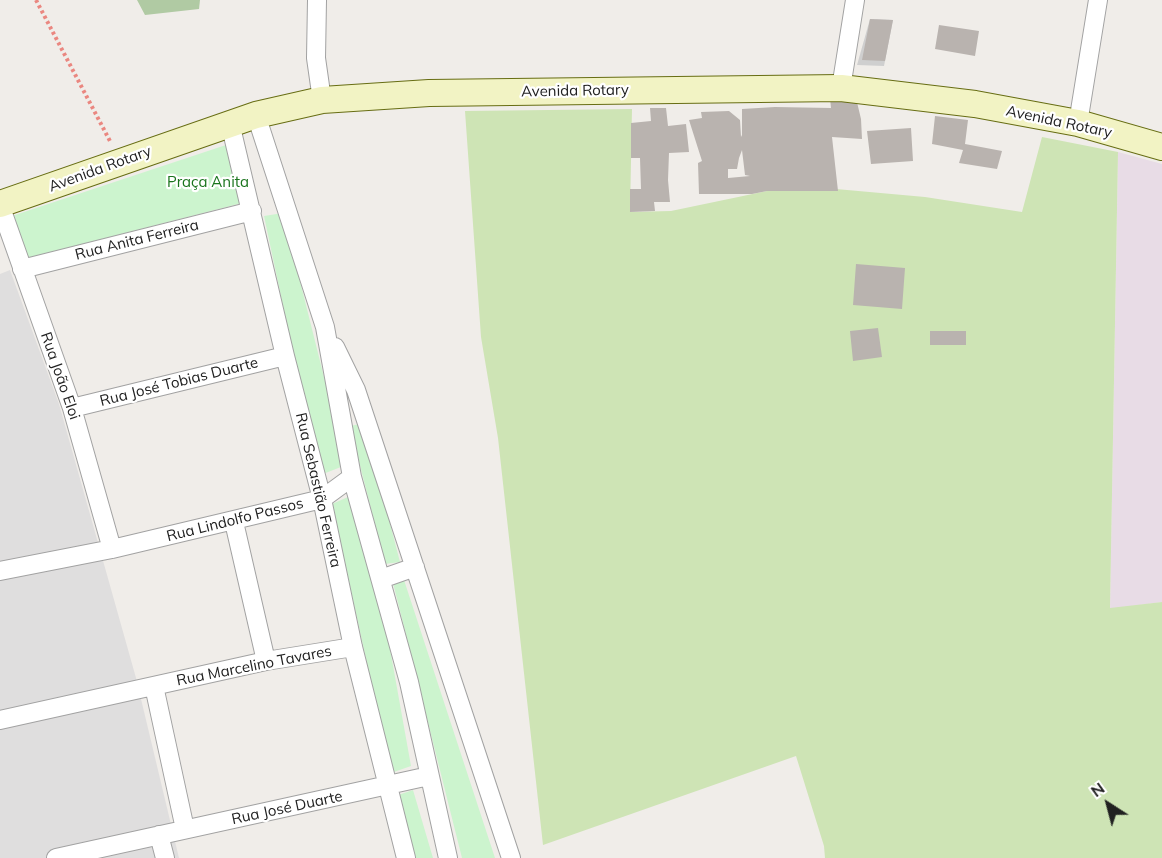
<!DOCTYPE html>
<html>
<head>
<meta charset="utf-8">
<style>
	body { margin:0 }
	#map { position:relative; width:1162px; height:858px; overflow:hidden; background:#f0ede9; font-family:Mulish,sans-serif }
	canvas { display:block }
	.north { position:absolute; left:1078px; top:774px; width:60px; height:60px; -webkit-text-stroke:4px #fff; paint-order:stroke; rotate:324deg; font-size:16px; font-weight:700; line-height:24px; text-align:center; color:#212121 }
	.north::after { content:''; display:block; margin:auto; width:21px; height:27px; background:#212121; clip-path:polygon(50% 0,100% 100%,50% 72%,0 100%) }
</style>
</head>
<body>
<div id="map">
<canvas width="1162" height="858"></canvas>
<div class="north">N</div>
</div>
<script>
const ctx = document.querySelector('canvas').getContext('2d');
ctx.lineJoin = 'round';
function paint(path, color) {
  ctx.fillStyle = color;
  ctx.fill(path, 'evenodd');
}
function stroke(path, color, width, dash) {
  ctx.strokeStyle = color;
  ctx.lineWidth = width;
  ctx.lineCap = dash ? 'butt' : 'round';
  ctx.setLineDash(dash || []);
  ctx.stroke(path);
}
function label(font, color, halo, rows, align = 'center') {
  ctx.font = font + ' Mulish,sans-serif';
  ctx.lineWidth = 4.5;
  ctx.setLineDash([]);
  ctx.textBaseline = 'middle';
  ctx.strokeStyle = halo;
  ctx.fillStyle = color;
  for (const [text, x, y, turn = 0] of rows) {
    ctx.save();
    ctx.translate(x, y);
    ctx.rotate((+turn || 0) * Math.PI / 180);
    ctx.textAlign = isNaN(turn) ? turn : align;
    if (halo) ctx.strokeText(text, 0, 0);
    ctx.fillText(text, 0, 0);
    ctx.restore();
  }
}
const residential = new Path2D(`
	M 10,270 L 59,404 L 136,678 L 179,858 L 0,858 L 0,274 Z`);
const industrial = new Path2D(`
	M 1118,152 L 1162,164 L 1162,602 L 1110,609 Z`);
const religious = new Path2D(`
	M 870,19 L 893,20 L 884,66 L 857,65 Z`);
const grass = new Path2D(`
	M 632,109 L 630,212 L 671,211 L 767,191 L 836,189 L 925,197 L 1022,212 L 1042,137 L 1118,152 L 1110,608 L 1162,602 L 1162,858 L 825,858 L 824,846 L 796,756 L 543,845 L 498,438 L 481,337 L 465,111 Z`);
const forest = new Path2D(`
	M 137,0 L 200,0 L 199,9 L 145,15 Z`);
const park = new Path2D(`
	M 229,144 L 246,202 L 28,258 L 12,216 Z
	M 283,213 L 346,465 L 323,474 L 290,339 L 264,216 Z
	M 360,424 L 380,485 L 400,562 L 385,564 L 350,426 Z
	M 348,497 L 385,621 L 411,766 L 391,773 L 332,504 Z
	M 404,580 L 495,858 L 462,858 L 393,583 Z
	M 413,790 L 433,858 L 413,858 L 395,796 Z`);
const building = new Path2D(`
	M 870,19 L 893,20 L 885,61 L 862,60 Z
	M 939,25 L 979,31 L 975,56 L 935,49 Z
	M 830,98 L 856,98 L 861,119 L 862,139 L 832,137 L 838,191 L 767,191 L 752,194 L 699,194 L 698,163 L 702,161 L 689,120 L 702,118 L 701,112 L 729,111 L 740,120 L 741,137 L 742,135 L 742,109 L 775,107 L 831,108 ZM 742,150 L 745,175 L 750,176 L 728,178 L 728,169 L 737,169 L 739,158 Z
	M 650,108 L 666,108 L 668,126 L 686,124 L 689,152 L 669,153 L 668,180 L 670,202 L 654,202 L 655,211 L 630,212 L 630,189 L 641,189 L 640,158 L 631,158 L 631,123 L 651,121 Z
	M 935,116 L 968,120 L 965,144 L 1002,151 L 997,169 L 959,163 L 963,150 L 932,144 Z
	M 911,128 L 913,161 L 871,164 L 867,131 Z
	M 856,264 L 905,268 L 902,309 L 853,305 Z
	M 878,328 L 882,357 L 853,361 L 850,331 Z
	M 930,331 L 966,331 L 966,345 L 930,345 Z`);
const path = new Path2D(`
	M 36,0 L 111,143`);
const street = new Path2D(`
	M 317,0 L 316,58 L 322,100
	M 841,88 L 855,0
	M 256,115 L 325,327 L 352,477 L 409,682 L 448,858
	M 230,123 L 285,356 L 322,499 L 353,647 L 406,858
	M 1078,123 L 1098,0
	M 0,205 L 72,408 L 112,549
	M 22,269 L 252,211
	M 335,347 L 356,390 L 511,858
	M 72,408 L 285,356
	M 234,522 L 266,661
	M 0,571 L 112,549 L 322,499 L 352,477
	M 381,579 L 415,567
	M 154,686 L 185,829
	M 0,720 L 266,661 L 353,647
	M 159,835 L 165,858
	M 56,858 L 429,776`);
const secondary = new Path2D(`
	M 0,204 L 256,115 L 322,100 L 429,93 L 841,88 L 975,104 L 1078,123 L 1162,147`);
const streetNames = [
	["Avenida Rotary",575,91,-1],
	["Avenida Rotary",1059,122,12],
	["Avenida Rotary",100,169,-20],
	["Rua Anita Ferreira",137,240,-14],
	["Rua João Eloi",60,376,71],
	["Rua José Tobias Duarte",179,382,-14],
	["Rua Sebastião Ferreira",318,490,77],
	["Rua Lindolfo Passos",235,520,-14],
	["Rua Marcelino Tavares",254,666,-11],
	["Rua José Duarte",287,808,-12]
];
const parkNames = [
	["Praça Anita",208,182]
];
paint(residential, '#dfdede');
paint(industrial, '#e8dce6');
paint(religious, '#cfcfcf');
paint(grass, '#cee4b5');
paint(forest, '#b0caa3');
paint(park, '#ccf4ce');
paint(building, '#b9b3af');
stroke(street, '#a2a2a2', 20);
stroke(secondary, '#676d13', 28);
stroke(path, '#ea8780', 4, [3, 3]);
stroke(street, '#fff', 18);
stroke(secondary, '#f2f3c4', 26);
label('15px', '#212121', '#fff', streetNames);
label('15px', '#1a741d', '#fff', parkNames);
</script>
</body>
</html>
